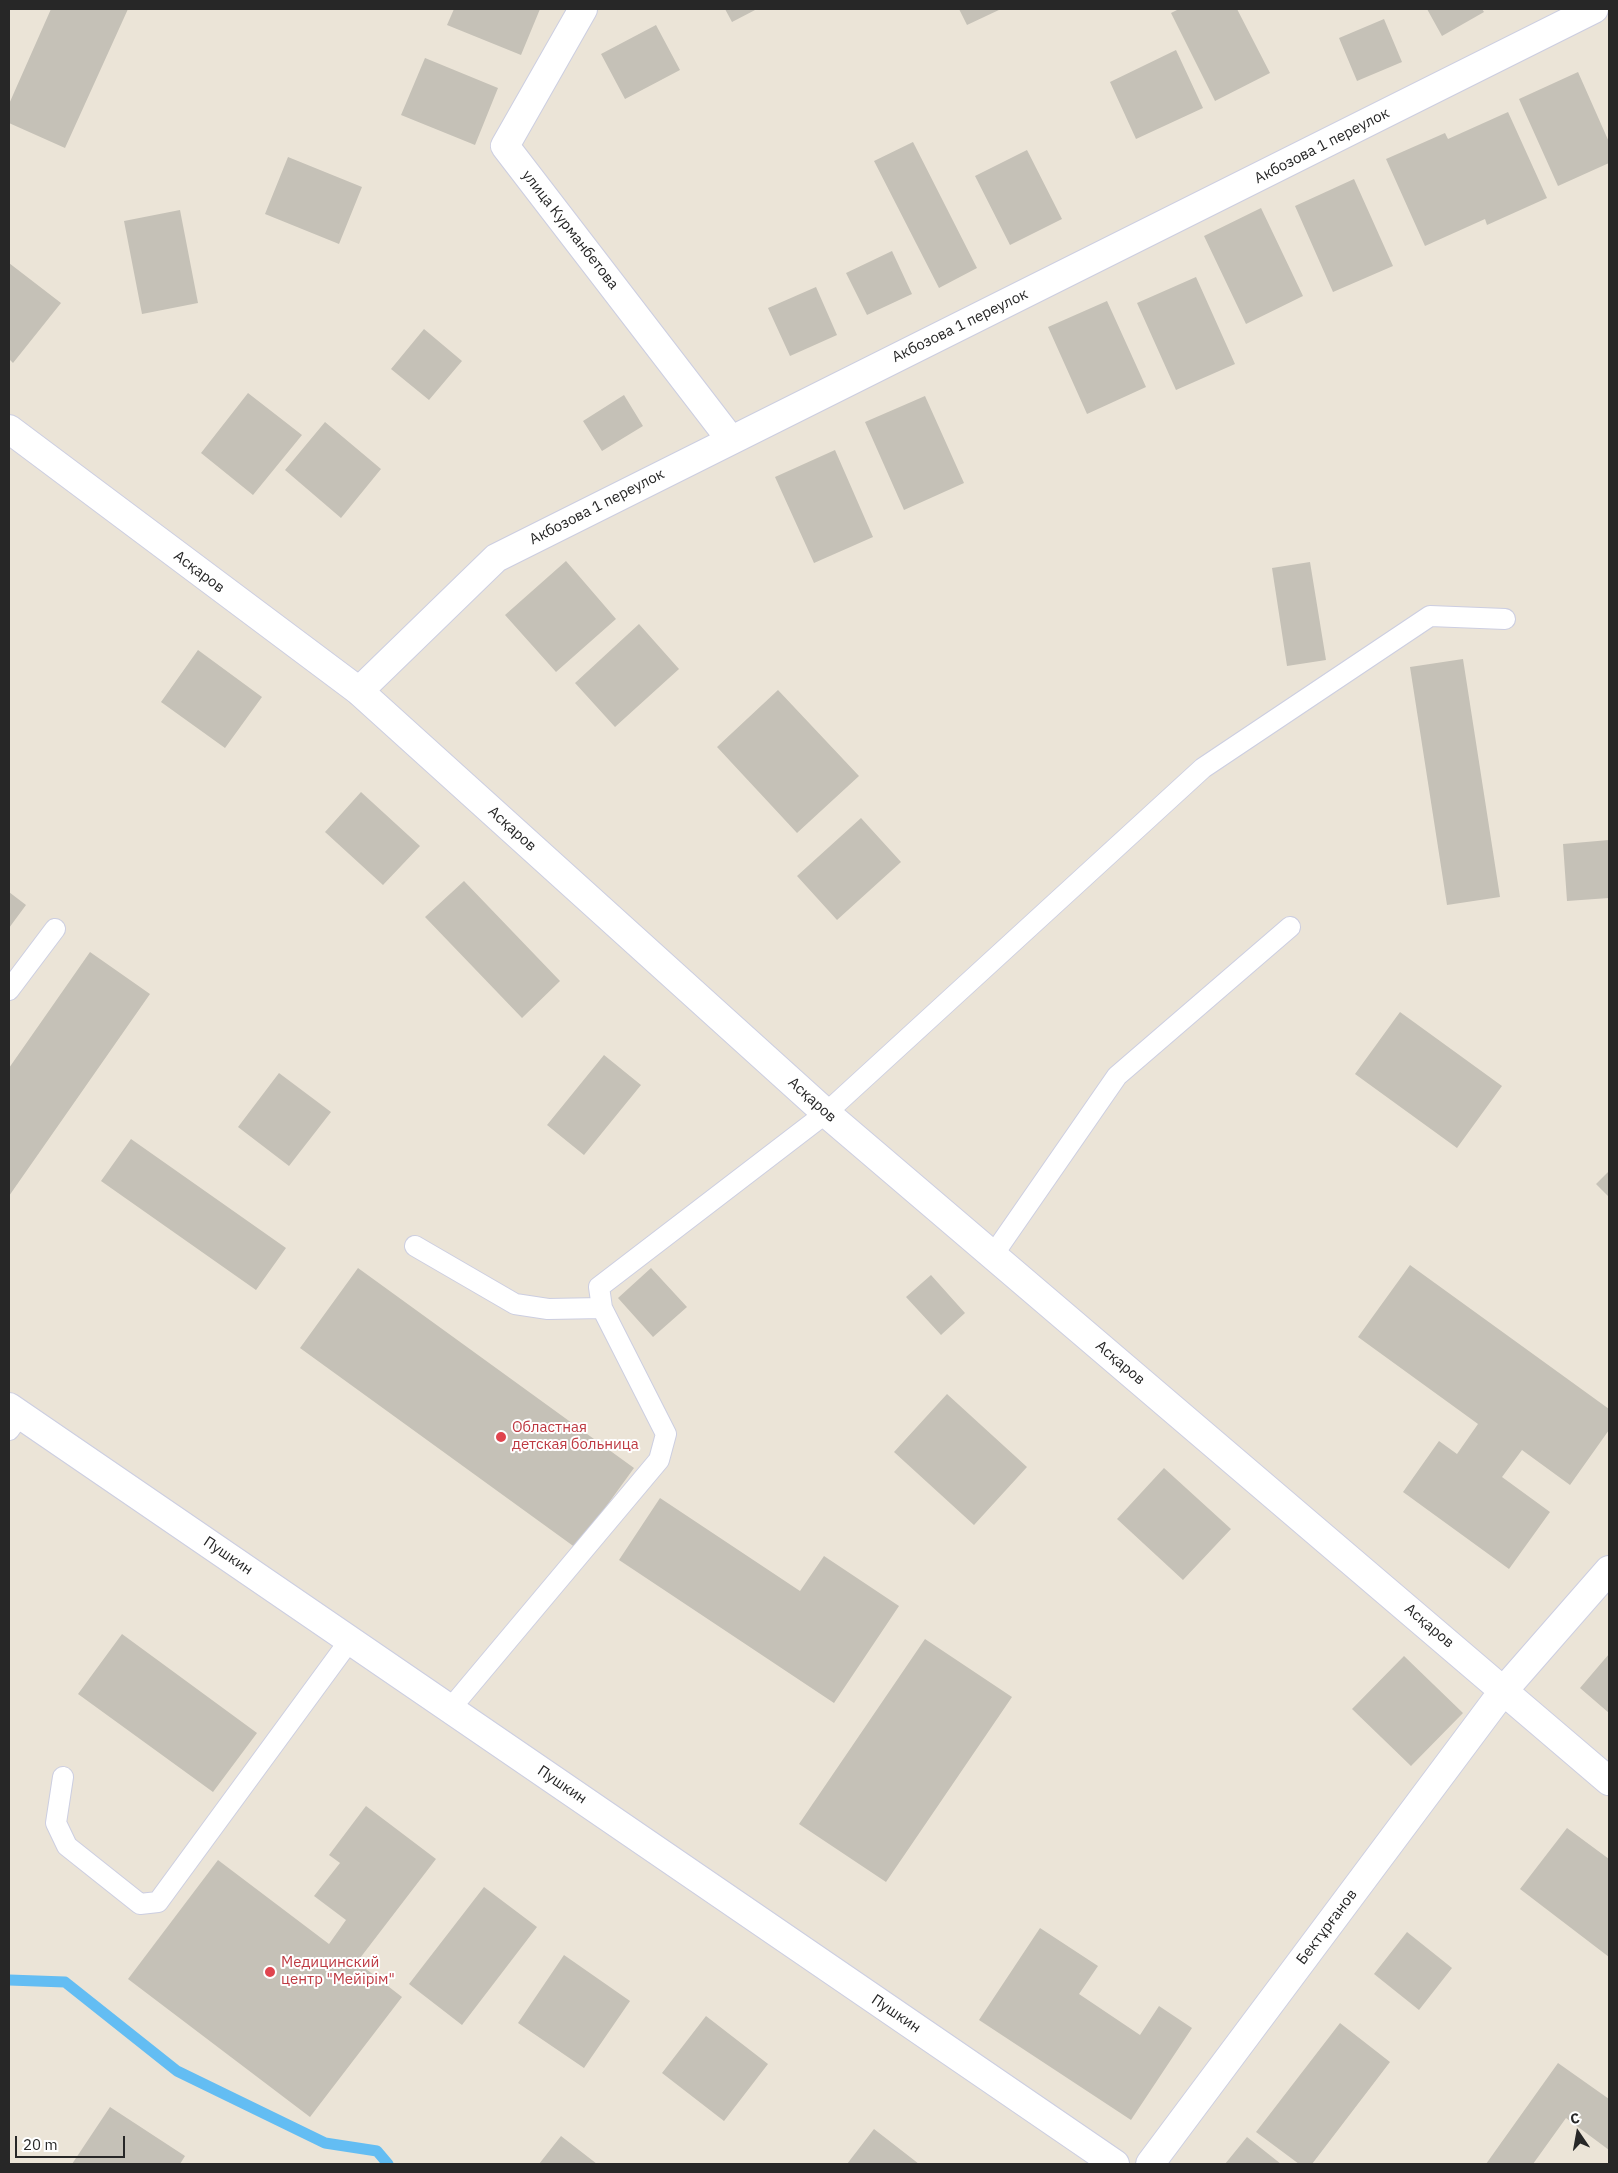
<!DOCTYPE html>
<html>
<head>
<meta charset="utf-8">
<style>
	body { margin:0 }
	#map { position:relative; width:1618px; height:2173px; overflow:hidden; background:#ebe4d7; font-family:"IBM Plex Sans",sans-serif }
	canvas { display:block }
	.frame { position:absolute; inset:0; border:10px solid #272727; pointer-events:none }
	.north { position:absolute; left:1553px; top:2108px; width:50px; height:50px; -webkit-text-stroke:4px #fff; paint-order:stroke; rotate:348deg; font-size:14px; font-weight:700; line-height:20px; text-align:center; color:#272727 }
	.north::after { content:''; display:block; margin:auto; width:18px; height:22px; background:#272727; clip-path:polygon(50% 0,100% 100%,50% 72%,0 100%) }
	.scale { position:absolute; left:15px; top:2136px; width:110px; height:22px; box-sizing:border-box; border:2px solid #272727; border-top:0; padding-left:6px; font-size:15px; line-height:18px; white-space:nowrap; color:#272727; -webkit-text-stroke:4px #fff; paint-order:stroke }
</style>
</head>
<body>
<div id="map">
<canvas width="1618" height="2173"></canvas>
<div class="frame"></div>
<div class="north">С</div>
<div class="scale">20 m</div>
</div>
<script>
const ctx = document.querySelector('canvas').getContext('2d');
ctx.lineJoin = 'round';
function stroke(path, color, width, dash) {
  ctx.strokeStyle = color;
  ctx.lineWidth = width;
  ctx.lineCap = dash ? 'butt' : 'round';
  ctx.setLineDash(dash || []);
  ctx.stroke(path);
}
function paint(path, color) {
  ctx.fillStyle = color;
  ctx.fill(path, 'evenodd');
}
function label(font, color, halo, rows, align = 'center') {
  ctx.font = font + ' "IBM Plex Sans",sans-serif';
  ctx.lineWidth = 4;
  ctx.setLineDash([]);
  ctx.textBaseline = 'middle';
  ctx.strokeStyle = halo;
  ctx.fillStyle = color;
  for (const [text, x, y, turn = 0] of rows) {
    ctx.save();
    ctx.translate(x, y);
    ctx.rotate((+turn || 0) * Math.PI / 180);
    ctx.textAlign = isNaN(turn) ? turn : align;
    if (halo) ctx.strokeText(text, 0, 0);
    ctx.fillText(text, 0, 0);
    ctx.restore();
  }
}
const stream = new Path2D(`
	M 9,1980 L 65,1982 L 177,2071 L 325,2143 L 377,2151 L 388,2164`);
const building = new Path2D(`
	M 51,9 L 128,9 L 65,148 L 9,123 L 9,104 Z
	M 454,9 L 540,9 L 521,55 L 447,25 Z
	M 725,9 L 757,9 L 732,22 Z
	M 959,9 L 1001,9 L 967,25 Z
	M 1179,9 L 1237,9 L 1270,73 L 1215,101 L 1171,13 Z
	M 1427,9 L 1482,9 L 1484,12 L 1442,36 Z
	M 1384,19 L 1402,62 L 1357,81 L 1339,38 Z
	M 656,25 L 680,70 L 625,99 L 601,54 Z
	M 1176,50 L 1203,108 L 1136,139 L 1110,82 Z
	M 425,58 L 498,88 L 475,145 L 401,115 Z
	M 1578,72 L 1609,142 L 1609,163 L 1558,186 L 1519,99 Z
	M 1508,112 L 1547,198 L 1487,225 L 1485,219 L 1425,246 L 1386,159 L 1445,133 L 1448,139 Z
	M 913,142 L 977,268 L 939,288 L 874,161 Z
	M 1027,150 L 1062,219 L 1010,245 L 975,176 Z
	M 288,157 L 362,187 L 339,244 L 265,214 Z
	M 1354,179 L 1393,266 L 1333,292 L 1295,206 Z
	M 1261,208 L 1303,296 L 1246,324 L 1204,236 Z
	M 180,210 L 198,303 L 142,314 L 124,221 Z
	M 892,251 L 912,294 L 867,315 L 846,273 Z
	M 9,263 L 61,303 L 13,363 L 9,359 Z
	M 1196,277 L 1235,364 L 1176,390 L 1137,303 Z
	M 816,287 L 837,335 L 790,356 L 768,308 Z
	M 1107,301 L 1146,387 L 1087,414 L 1048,327 Z
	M 424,329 L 462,361 L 429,400 L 391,369 Z
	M 248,393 L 302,435 L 253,495 L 201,453 Z
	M 624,395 L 643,426 L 602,451 L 583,421 Z
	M 925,396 L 964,483 L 904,510 L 865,422 Z
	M 325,422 L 381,469 L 341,518 L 285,470 Z
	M 835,450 L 873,537 L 814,563 L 775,477 Z
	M 566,561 L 616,619 L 556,672 L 505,615 Z
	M 1310,562 L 1326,660 L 1287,666 L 1272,568 Z
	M 639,624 L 679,669 L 615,727 L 575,683 Z
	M 198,650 L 262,697 L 225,748 L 161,702 Z
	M 1463,659 L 1500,897 L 1447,905 L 1410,667 Z
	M 778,690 L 859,776 L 797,833 L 717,747 Z
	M 361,792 L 420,846 L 383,885 L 325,832 Z
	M 861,818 L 901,862 L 837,920 L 797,876 Z
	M 1609,840 L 1609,898 L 1567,901 L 1563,844 Z
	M 464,881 L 560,981 L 522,1018 L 425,917 Z
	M 9,892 L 26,905 L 9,928 Z
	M 90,952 L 150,994 L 9,1196 L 9,1068 Z
	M 1400,1012 L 1502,1086 L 1457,1148 L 1355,1074 Z
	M 604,1055 L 641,1085 L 584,1155 L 547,1125 Z
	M 279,1073 L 331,1112 L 289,1166 L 238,1127 Z
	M 131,1139 L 286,1248 L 256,1290 L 101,1181 Z
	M 1609,1171 L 1609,1197 L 1596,1184 Z
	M 1410,1265 L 1609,1409 L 1609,1430 L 1570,1485 L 1522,1450 L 1502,1477 L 1550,1512 L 1509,1569 L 1403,1492 L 1439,1441 L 1457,1454 L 1478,1424 L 1358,1337 Z
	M 358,1268 L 634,1468 L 576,1548 L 300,1348 Z
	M 651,1268 L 687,1307 L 653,1337 L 618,1298 Z
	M 931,1275 L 965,1313 L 941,1335 L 906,1297 Z
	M 947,1394 L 1027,1467 L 974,1525 L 894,1452 Z
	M 1164,1468 L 1231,1529 L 1183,1580 L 1117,1519 Z
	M 660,1498 L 800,1591 L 824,1556 L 899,1606 L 834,1703 L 619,1560 Z
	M 122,1634 L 257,1733 L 213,1792 L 78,1694 Z
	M 925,1639 L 1012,1697 L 886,1882 L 799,1824 Z
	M 1609,1654 L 1609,1713 L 1580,1688 Z
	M 1404,1656 L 1463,1713 L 1411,1766 L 1352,1709 Z
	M 366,1806 L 436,1859 L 357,1962 L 402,1997 L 310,2117 L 128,1979 L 218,1860 L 329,1944 L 346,1920 L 314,1896 L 340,1863 L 329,1855 Z
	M 1567,1828 L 1609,1859 L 1609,1957 L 1520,1889 Z
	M 484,1887 L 537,1927 L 462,2025 L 409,1984 Z
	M 1040,1928 L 1098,1966 L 1079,1994 L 1140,2035 L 1159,2006 L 1192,2028 L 1131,2120 L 979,2020 Z
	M 1407,1932 L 1452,1968 L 1419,2010 L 1374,1974 Z
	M 564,1955 L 630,2001 L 584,2068 L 518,2023 Z
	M 706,2016 L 768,2064 L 724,2121 L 662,2073 Z
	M 1340,2023 L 1390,2062 L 1312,2164 L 1299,2164 L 1256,2132 Z
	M 1558,2063 L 1609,2099 L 1609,2150 L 1566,2118 L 1533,2164 L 1486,2164 Z
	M 110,2107 L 185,2156 L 180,2164 L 72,2164 Z
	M 874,2129 L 919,2164 L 847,2164 Z
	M 561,2136 L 597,2164 L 539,2164 Z
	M 1247,2137 L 1281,2164 L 1225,2164 Z`);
const lane = new Path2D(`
	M 9,990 L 55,929
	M 415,1246 L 515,1304 L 548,1309 L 602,1308
	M 993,1255 L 1117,1076 L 1290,927
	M 9,1430 L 20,1415
	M 450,1709 L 659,1460 L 666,1434 L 602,1308 L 599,1287 L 826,1113 L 1203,768 L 1430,616 L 1505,619
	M 63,1777 L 56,1823 L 67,1846 L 140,1904 L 158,1902 L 350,1640`);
const street = new Path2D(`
	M 583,9 L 505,146 L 731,440
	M 359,691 L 496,558 L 1594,9
	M 1504,1690 L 1609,1570`);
const secondary = new Path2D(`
	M 9,429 L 359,691 L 826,1113 L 1609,1781
	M 9,1407 L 1115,2164
	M 1150,2164 L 1504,1690`);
const markers = [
	[501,1437,6,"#e0444e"],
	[270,1972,6,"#e0444e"]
];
const streetNames = [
	["Акбозова 1 переулок",1322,146,-27],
	["улица Курманбетова",570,230,52],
	["Акбозова 1 переулок",960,326,-26],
	["Акбозова 1 переулок",597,507,-27],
	["Асқаров",199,572,37],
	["Асқаров",512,829,42],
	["Асқаров",812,1100,42],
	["Асқаров",1120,1363,40],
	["Пушкин",228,1556,34],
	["Асқаров",1429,1626,40],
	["Пушкин",562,1785,34],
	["Бектұрғанов",1327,1927,-53],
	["Пушкин",896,2014,34]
];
const healthNames = [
	["Областная",512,1428],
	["детская больница",512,1445],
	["Медицинский",281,1963],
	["центр \"Мейірім\"",281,1980]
];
stroke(stream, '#63bdf3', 11);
paint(building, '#c5c1b7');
stroke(lane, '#cccee1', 22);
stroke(street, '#cccee1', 30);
stroke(secondary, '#cccee1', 30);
stroke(lane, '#fff', 20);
stroke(street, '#fff', 28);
stroke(secondary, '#fff', 28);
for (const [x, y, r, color] of markers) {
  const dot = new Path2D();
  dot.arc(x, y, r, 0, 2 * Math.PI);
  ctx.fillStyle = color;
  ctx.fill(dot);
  stroke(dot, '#fff', 2);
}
label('15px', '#272727', '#fff', streetNames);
label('15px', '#be3a42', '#fff', healthNames, 'left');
</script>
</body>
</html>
